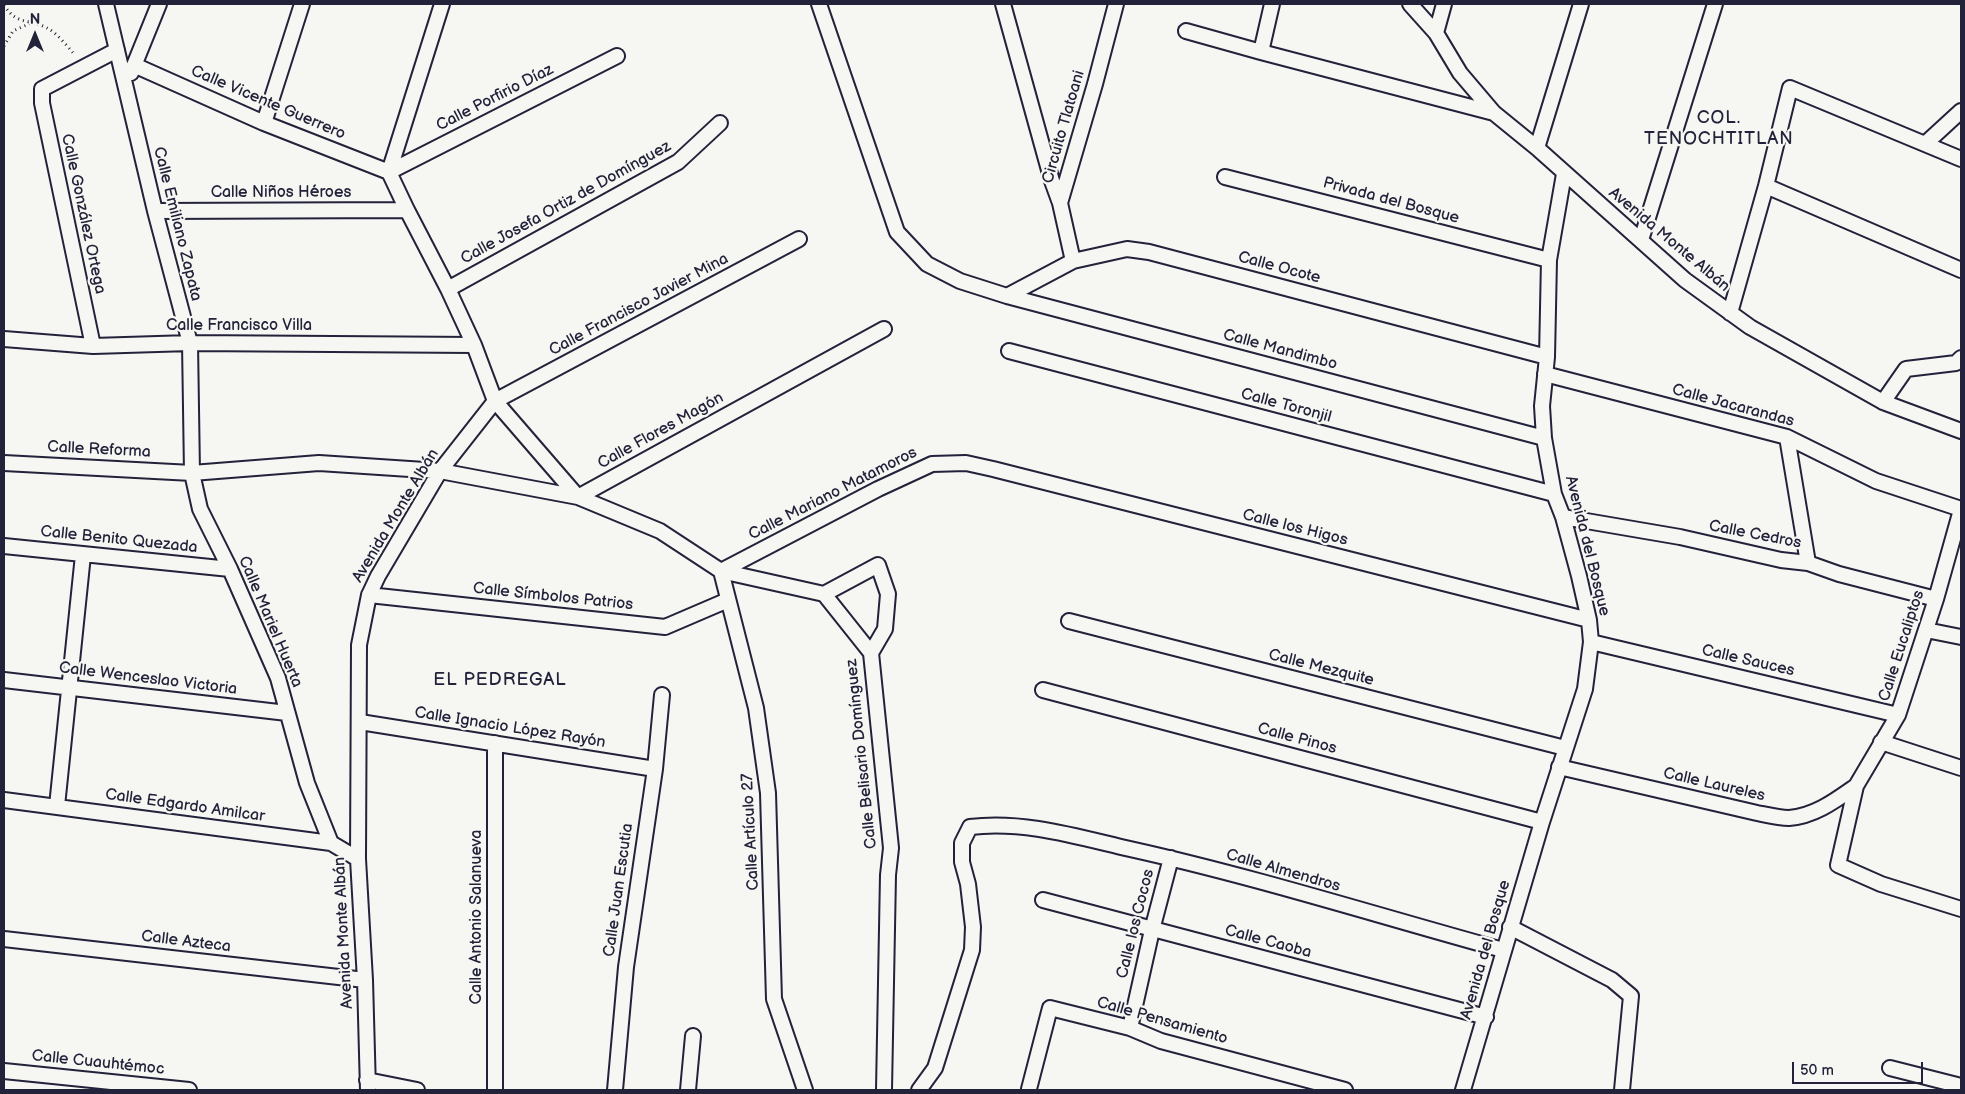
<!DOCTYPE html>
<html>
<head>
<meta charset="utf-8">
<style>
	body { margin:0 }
	#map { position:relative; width:1965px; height:1094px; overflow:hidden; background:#f6f6f2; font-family:"Balsamiq Sans",sans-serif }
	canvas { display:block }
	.frame { position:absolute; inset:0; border:5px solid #22223b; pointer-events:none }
	.north { position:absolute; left:10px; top:10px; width:50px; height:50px; -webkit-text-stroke:4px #f6f6f2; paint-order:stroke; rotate:0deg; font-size:14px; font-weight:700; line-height:20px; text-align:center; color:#22223b }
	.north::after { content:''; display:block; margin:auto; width:18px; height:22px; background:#22223b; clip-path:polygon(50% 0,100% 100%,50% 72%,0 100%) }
	.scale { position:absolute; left:1792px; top:1062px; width:131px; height:22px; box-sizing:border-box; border:2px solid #22223b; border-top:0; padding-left:6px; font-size:15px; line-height:18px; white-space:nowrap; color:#22223b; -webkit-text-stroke:4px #f6f6f2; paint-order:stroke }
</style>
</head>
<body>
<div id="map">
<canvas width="1965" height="1094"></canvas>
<div class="frame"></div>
<div class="north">N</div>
<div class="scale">50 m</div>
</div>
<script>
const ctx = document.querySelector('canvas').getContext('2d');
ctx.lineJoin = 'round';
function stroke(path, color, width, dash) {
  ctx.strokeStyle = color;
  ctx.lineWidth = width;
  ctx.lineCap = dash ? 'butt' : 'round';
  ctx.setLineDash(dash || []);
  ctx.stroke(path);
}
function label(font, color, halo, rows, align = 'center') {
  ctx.font = font + ' "Balsamiq Sans",sans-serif';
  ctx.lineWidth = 4.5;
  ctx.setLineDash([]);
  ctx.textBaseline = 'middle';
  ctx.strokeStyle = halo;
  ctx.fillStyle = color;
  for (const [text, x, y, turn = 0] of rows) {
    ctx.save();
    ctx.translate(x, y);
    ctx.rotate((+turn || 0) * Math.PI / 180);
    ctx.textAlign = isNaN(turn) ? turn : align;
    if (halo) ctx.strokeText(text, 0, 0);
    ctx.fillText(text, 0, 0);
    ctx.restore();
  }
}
const path = new Path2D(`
	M 4,5 C 17,26 29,18 47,28 C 57,33 67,46 75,55
	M 4,46 L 13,31 L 31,23`);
const street = new Path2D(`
	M 106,4 L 155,211 L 190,343 L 192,473 L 200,509 L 230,569 L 278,678 L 307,783 L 331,843
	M 442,4 L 389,172 L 407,210 L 448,289 L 474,345 L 495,401 L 578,497 L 660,531 L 721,571 L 824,594 L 871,653 L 891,848 L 888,875 L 884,1090
	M 819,4 L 897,232 L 927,264 L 960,281 L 1007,296 L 1544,438
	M 1003,4 L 1052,181 L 1060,203 L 1073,261
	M 1410,4 L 1436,33 L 1460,73 L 1494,113 L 1537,148 L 1685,280 L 1750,327 L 1883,402 L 1961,431
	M 1186,31 L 1261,52 L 1494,113
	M 1436,33 L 1444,4
	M 1261,52 L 1272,4
	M 134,65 L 264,123 L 389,172 L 617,56
	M 131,73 L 159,4
	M 264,123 L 302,4
	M 1925,144 L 1961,111
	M 1537,148 L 1581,4
	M 1225,177 L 1549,260
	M 1766,186 L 1961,270
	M 1060,203 L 1095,84 L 1116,4
	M 155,211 L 407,210
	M 1641,240 L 1715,4
	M 448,289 L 678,162 L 720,123
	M 1007,296 L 1073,261 L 1127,249 L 1149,252 L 1547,357
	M 1730,313 L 1766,186 L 1790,88 L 1961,159
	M 4,339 L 93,346 L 190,343 L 474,345
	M 93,346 L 42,103 L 42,89 L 117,50
	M 1009,351 L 1554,494
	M 1545,374 L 1787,437 L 1876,481 L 1961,509
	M 1883,402 L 1906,369 L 1956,363 L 1961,358
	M 1787,437 L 1808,563
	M 4,463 L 192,473 L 319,463 L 440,471 L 578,497 L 884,329
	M 1961,510 L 1936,599 L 1898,715 L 1856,786 L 1838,865 L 1881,884 L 1961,909
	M 1563,517 L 1680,537 L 1781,560 L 1808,563 L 1839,574 L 1936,599
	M 4,546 L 230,569
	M 721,571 L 878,489 L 932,464 L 966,463 L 993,469 L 1589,620
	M 721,571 L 756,708 L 768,793 L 774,999 L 805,1090
	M 824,594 L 878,565 L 888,594 L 885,629 L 871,653
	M 369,595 L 665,627 L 728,600
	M 1069,621 L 1565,748
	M 1926,630 L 1961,637
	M 1591,642 L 1898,715
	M 4,680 L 287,713
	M 1043,690 L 1542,822
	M 360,722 L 655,769
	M 1881,742 L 1961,768
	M 1559,767 L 1757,813 C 1767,815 1779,818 1789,818 C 1815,816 1836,800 1856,786
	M 4,800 L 331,843 L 358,859
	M 57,806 L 83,555
	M 1043,900 L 1486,1017
	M 1510,927 L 1612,980 L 1631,996 L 1622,1090
	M 4,939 L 365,980
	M 1130,1028 L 1152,930 L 1171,858
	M 1890,1068 L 1961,1086
	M 4,1071 L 189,1090
	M 367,1080 L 417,1090
	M 1029,1089 L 1050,1008 L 1130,1028 L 1161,1041 L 1345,1090
	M 368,1090 L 365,980 L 358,859 L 359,645 L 369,595 L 378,576 L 440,471 L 495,401 L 799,239
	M 495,1090 L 495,743
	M 615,1090 L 626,967 L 655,769 L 662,695
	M 688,1090 L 693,1036
	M 919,1090 L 935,1068 L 972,950 L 973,927 L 968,884 L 962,862 L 962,843 L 970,827 C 1023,820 1078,837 1130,849 C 1256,877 1379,916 1503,950
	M 1463,1090 L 1542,822 L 1585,689 L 1591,642 L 1589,620 L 1579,576 L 1563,517 L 1554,494 L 1544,438 L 1542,406 L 1547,357 L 1549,260 L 1564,174`);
const streetNames = [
	["Calle Porfirio Díaz",495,98,-27],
	["Calle Vicente Guerrero",268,103,23],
	["Circuito Tlatoani",1064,127,-74],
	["Calle Niños Héroes",281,193],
	["Privada del Bosque",1391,201,15],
	["Calle Josefa Ortiz de Domínguez",566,203,-29],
	["Calle González Ortega",83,214,78],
	["Calle Emiliano Zapata",177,224,76],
	["Avenida Monte Albán",1669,240,40],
	["Calle Ocote",1279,268,15],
	["Calle Francisco Javier Mina",639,305,-28],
	["Calle Francisco Villa",239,326],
	["Calle Mandimbo",1280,350,15],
	["Calle Toronjil",1286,406,15],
	["Calle Jacarandas",1733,406,15],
	["Calle Flores Magón",661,431,-29],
	["Calle Reforma",99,450,3],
	["Calle Mariano Matamoros",833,494,-27],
	["Avenida Monte Albán",396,516,-59],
	["Calle los Higos",1295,528,14],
	["Calle Cedros",1755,535,11],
	["Calle Benito Quezada",119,540,6],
	["Avenida del Bosque",1587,546,76],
	["Calle Símbolos Patrios",553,597,6],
	["Calle Mariel Huerta",270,622,67],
	["Calle Eucaliptos",1902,646,-72],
	["Calle Sauces",1748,661,13],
	["Calle Mezquite",1321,668,14],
	["Calle Wenceslao Victoria",148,679,7],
	["Calle Ignacio López Rayón",510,728,9],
	["Calle Pinos",1297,739,15],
	["Calle Belisario Domínguez",862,754,-96],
	["Calle Laureles",1714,785,13],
	["Calle Edgardo Amilcar",185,806,8],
	["Calle Artículo 27",751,832,-93],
	["Calle Almendros",1283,871,16],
	["Calle Juan Escutia",619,890,-82],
	["Calle Antonio Salanueva",477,917,-90],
	["Calle los Cocos",1136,924,-76],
	["Avenida Monte Albán",344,933,-93],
	["Calle Azteca",186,942,7],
	["Calle Caoba",1268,942,15],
	["Avenida del Bosque",1486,950,-74],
	["Calle Pensamiento",1162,1021,16],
	["Calle Cuauhtémoc",98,1063,6]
];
const neighbourhoodNames = [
	["COL.",1719,118],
	["TENOCHTITLAN",1719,139],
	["EL PEDREGAL",500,680]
];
stroke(street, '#22223b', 18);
stroke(path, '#22223b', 3, [1, 4]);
stroke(street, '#f6f6f2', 14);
label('16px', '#22223b', '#f6f6f2', streetNames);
ctx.letterSpacing = '1px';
label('18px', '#22223b', '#f6f6f2', neighbourhoodNames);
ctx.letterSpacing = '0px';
</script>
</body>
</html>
